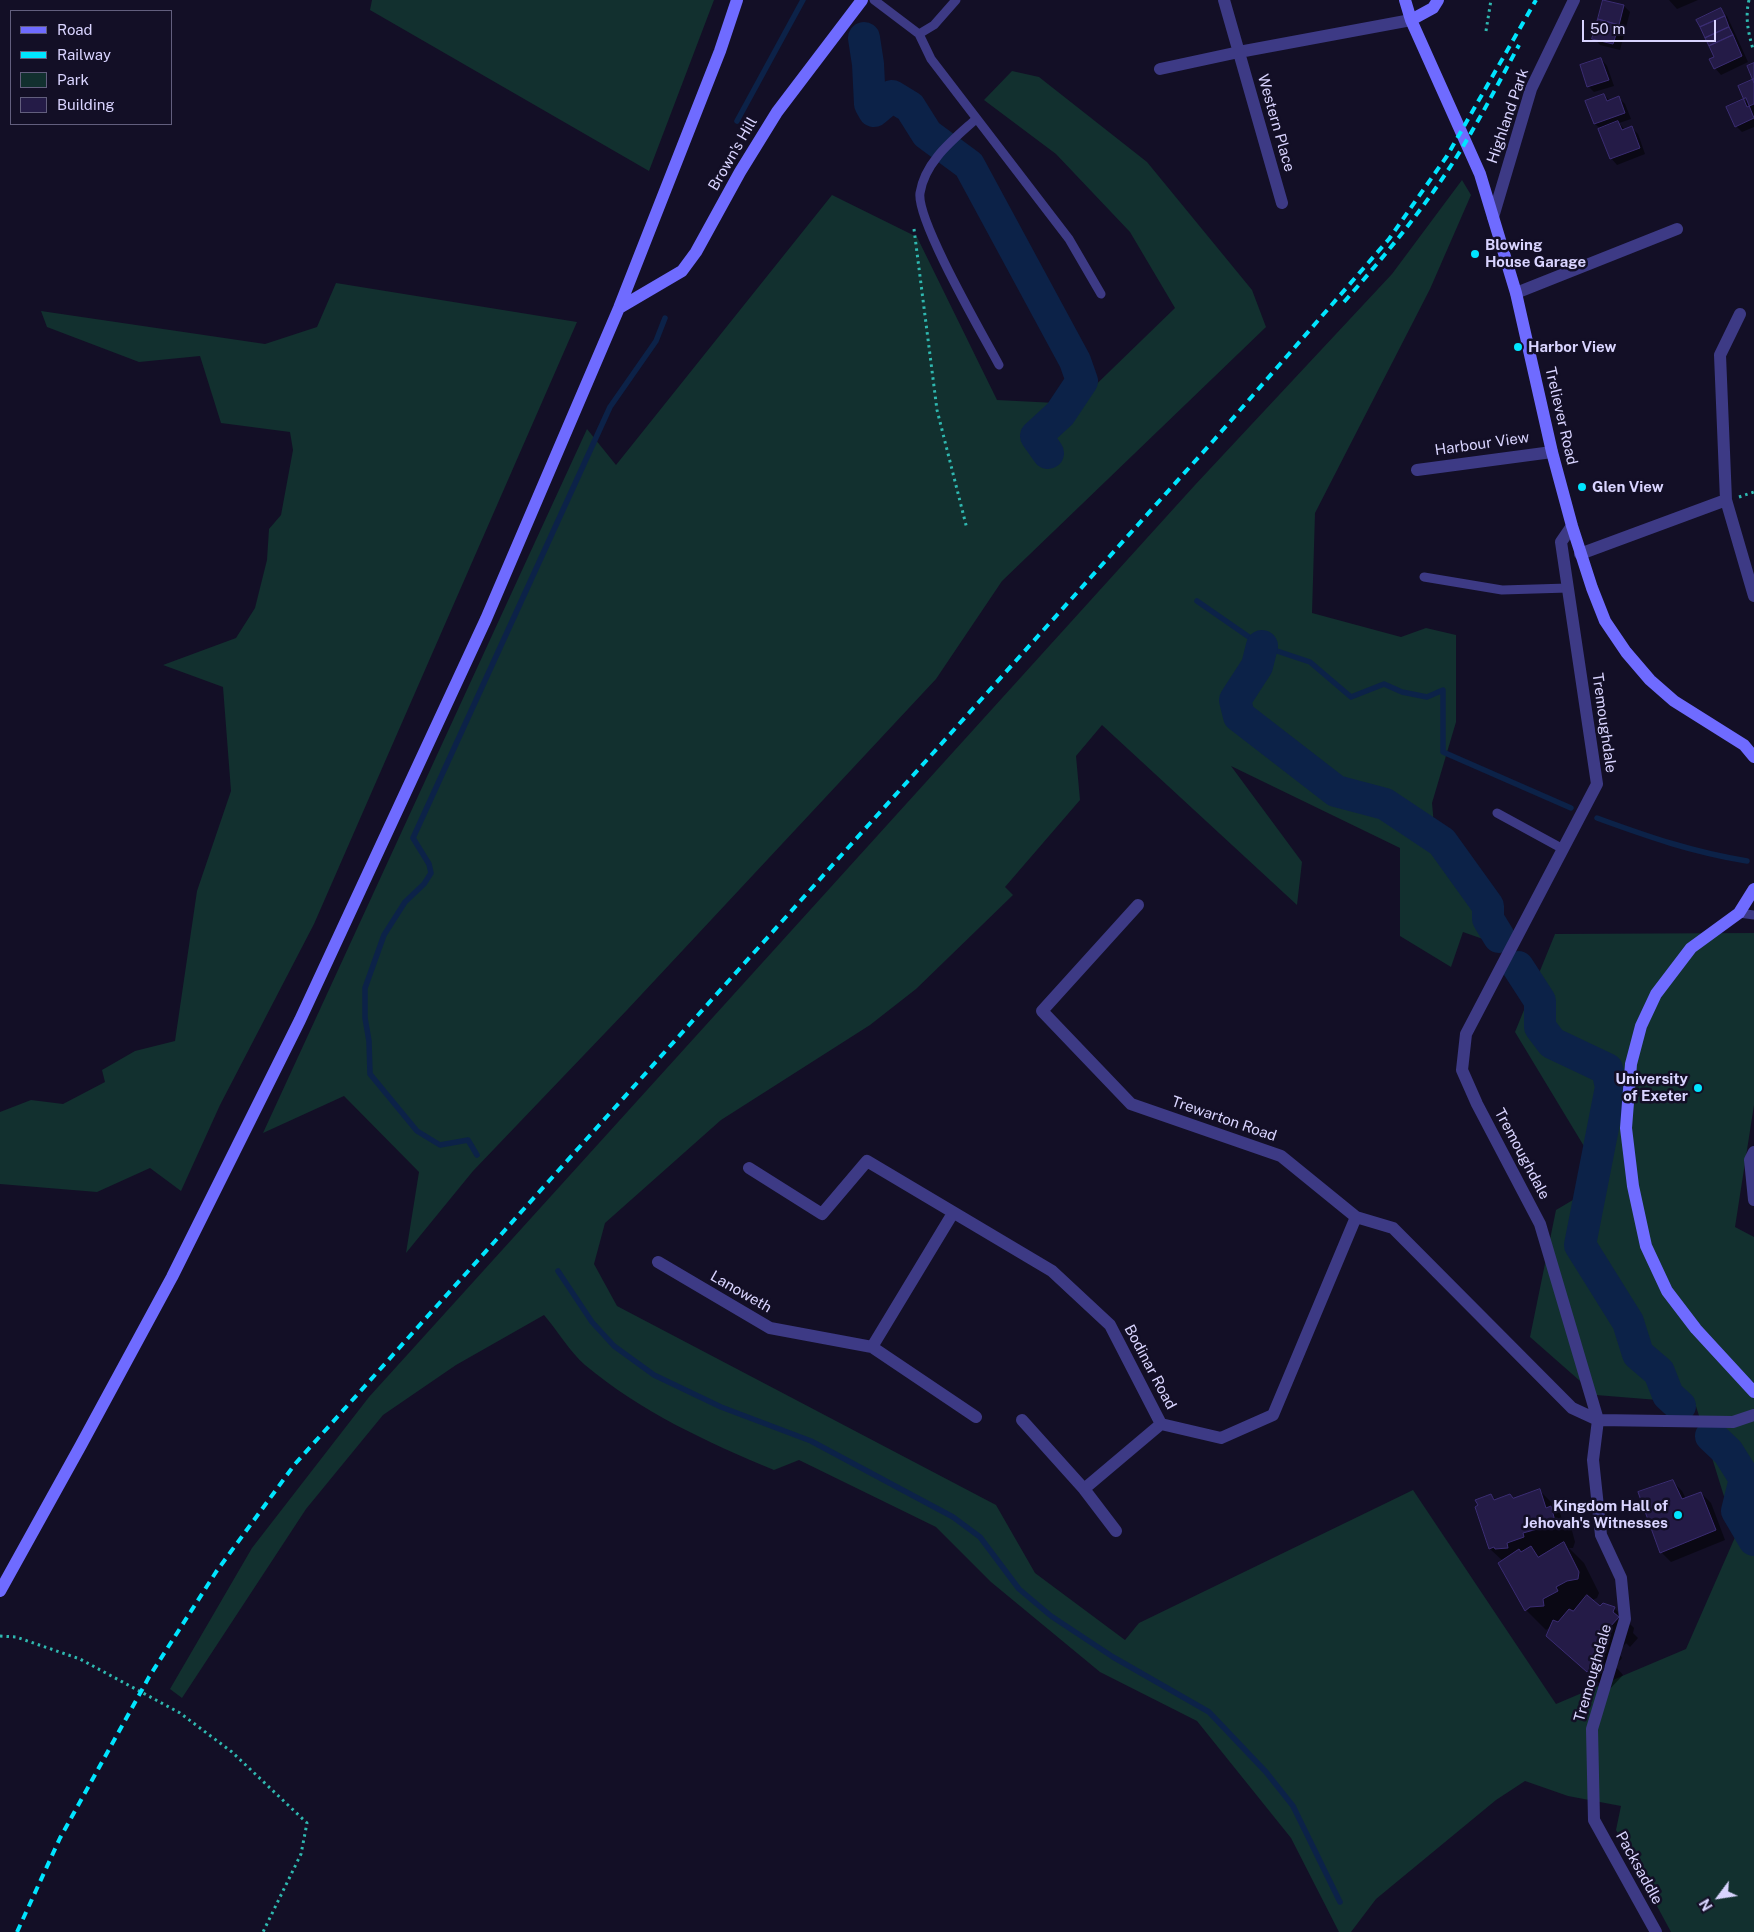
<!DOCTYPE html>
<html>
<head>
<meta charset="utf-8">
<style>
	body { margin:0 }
	#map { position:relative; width:1754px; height:1932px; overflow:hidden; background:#130f26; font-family:"Public Sans",sans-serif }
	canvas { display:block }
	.legend { position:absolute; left:10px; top:10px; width:162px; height:115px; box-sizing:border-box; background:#130f26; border:1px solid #625e7d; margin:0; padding:6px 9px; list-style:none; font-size:15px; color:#d9d4ff }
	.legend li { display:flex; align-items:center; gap:10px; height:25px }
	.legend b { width:25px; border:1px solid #625e7d }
	.north { position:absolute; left:1694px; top:1872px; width:50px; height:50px; -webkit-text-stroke:4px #130f26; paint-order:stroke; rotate:239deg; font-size:14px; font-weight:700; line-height:20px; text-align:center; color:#d9d4ff }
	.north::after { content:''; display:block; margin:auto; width:18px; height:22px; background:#d9d4ff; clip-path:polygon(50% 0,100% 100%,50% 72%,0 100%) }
	.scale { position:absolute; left:1582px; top:20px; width:134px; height:22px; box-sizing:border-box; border:2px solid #d9d4ff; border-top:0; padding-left:6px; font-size:15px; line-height:18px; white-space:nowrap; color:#d9d4ff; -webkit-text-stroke:4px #130f26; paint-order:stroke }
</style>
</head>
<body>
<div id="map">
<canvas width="1754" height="1932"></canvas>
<ul class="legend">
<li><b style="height:6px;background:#6f6bff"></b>Road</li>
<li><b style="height:6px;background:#00e5ff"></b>Railway</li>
<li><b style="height:14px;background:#12302f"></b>Park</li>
<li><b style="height:14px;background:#241b47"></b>Building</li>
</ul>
<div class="north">N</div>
<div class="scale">50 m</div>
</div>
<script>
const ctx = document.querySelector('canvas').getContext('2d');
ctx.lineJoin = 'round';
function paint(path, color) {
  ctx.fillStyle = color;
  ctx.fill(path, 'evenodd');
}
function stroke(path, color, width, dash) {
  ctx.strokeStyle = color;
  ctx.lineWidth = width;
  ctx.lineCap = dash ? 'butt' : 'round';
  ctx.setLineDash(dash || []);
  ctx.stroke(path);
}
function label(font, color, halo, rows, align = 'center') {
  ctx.font = font + ' "Public Sans",sans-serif';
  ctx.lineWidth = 5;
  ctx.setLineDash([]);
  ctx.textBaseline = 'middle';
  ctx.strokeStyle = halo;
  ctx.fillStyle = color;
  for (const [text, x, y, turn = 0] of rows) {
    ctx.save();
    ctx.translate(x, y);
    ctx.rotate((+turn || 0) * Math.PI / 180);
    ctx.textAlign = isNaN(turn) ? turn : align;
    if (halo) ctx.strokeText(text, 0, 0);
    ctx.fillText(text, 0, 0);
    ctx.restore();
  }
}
const green = new Path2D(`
	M 372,0 L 714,0 L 649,171 L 370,10 Z
	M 1012,71 L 1039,77 L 1147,162 L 1252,290 L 1266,327 L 1002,581 L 936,679 L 627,1010 L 473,1171 L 406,1253 L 419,1172 L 344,1096 L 263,1133 L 587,429 L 616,465 L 832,195 L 917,237 L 997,400 L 1076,404 L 1175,308 L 1130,232 L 1056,154 L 984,100 Z
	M 1462,180 L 1471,195 L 1430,289 L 1315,513 L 1312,613 L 1401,637 L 1426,628 L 1456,635 L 1456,722 L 1432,803 L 1434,825 L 1503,926 L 1497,944 L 1463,932 L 1451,967 L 1400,936 L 1400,848 L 1231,766 L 1302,862 L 1297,905 L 1102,725 L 1076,756 L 1080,800 L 1005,887 L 1013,895 L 916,989 L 870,1025 L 721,1120 L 605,1223 L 594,1264 L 617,1306 L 996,1505 L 1035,1573 L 1125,1640 L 1139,1623 L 1413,1490 L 1556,1704 L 1686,1649 L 1736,1535 L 1695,1403 L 1596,1395 L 1530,1337 L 1556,1210 L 1605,1181 L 1515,1032 L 1555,934 L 1754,933 L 1754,1105 L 1735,1227 L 1754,1237 L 1754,1932 L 1671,1932 L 1616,1830 L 1621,1806 L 1568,1796 L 1525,1781 L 1496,1800 L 1376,1899 L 1351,1932 L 1339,1932 L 1291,1838 L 1197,1721 L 1100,1672 L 991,1582 L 936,1527 L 799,1460 L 774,1470 C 707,1442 641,1412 585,1365 C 570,1352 557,1330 544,1315 L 456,1365 L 383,1415 L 306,1509 L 182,1698 L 170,1689 L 252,1548 L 369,1397 L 1195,485 L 1392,274 Z
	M 336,283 L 577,322 L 314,924 L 220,1105 L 181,1191 L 150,1168 L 97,1192 L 0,1184 L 0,1112 L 31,1100 L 63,1104 L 105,1082 L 102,1070 L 135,1051 L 175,1041 L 197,891 L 231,791 L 223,687 L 163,665 L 236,638 L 255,608 L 267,560 L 269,529 L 281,515 L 293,450 L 290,432 L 221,423 L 200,356 L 139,362 L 47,327 L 41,311 L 265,344 L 317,327 Z`);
const shadow = new Path2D(`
	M 1669,0 L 1698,0 L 1677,9 Z
	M 1624,6 L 1630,12 L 1620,50 L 1600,45 L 1594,38 Z
	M 1721,10 L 1727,16 L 1748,62 L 1721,75 L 1715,68 Z
	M 1601,59 L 1607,66 L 1614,86 L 1594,92 L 1588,86 Z
	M 1754,81 L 1754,127 L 1742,132 L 1736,126 Z
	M 1604,95 L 1610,101 L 1619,98 L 1625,104 L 1631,119 L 1619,123 L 1625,130 L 1632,128 L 1638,134 L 1645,154 L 1617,165 L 1611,158 L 1600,128 L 1595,124 Z
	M 1672,1481 L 1682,1491 L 1686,1499 L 1701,1493 L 1711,1503 L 1725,1540 L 1671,1562 L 1661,1552 Z
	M 1539,1490 L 1559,1510 L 1562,1519 L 1571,1527 L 1575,1542 L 1573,1548 L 1569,1548 L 1584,1563 L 1599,1593 L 1597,1598 L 1592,1600 L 1600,1607 L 1614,1608 L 1634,1628 L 1633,1633 L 1638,1638 L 1630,1647 L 1626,1643 L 1618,1653 L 1622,1658 L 1615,1666 L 1623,1675 L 1608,1691 L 1548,1636 L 1552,1626 L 1546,1630 L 1526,1610 L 1503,1561 L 1490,1549 L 1491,1495 L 1496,1500 L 1513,1499 Z`);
const stream = new Path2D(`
	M 737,121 L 803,0
	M 1197,601 L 1262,646 L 1310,662 L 1351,697 L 1384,684 L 1402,692 L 1427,697 L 1443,690 L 1443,752 L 1571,808
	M 1597,818 C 1649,837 1692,852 1747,861
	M 477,1155 L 468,1140 L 440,1145 L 417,1131 L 370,1074 L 369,1041 L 365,1018 L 365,988 L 384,935 L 405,902 L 424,884 L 431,873 L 429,864 L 413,838 L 610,407 L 656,341 L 665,318
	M 558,1271 L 592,1322 L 614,1346 L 654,1375 L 721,1407 L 811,1441 L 953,1517 L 980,1537 L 1019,1589 L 1051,1616 L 1113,1657 L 1209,1712 L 1266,1772 L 1293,1806 L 1340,1902`);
const river = new Path2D(`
	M 864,38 L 868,64 L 870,104 L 874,111 L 892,96 L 910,107 L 927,134 L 969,165 L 1075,361 L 1082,381 L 1060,414 L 1036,436 L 1048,453
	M 1262,646 L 1257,666 L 1235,700 L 1239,716 L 1336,791 L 1385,804 L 1442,842 L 1488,906 L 1488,919 L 1499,937
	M 1518,967 L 1540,1001 L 1540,1027 L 1552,1043 L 1607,1069 L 1611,1087 L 1580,1245 L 1628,1322 L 1638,1354 L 1659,1372 L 1668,1395 L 1680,1406
	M 1711,1436 L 1728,1452 L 1745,1479 L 1737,1511 L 1754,1540`);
const building = new Path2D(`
	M 1603,0 L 1624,5 L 1619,25 L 1598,19 Z
	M 1721,8 L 1725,16 L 1700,27 L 1696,20 Z
	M 1725,16 L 1729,27 L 1705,38 L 1700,27 Z
	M 1598,19 L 1619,25 L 1613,44 L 1592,39 Z
	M 1729,27 L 1733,35 L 1709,46 L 1705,38 Z
	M 1733,35 L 1742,56 L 1714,69 L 1709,59 L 1714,57 L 1709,46 Z
	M 1601,58 L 1609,80 L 1587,87 L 1580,65 Z
	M 1754,63 L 1754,83 L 1747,66 Z
	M 1754,79 L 1754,104 L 1747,107 L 1738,86 Z
	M 1604,94 L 1607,101 L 1619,96 L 1625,113 L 1594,124 L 1585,101 Z
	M 1746,98 L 1754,118 L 1735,127 L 1726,107 Z
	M 1618,121 L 1622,130 L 1632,126 L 1640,148 L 1610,159 L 1598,129 Z
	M 1673,1480 L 1682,1499 L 1701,1492 L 1716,1530 L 1660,1553 L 1638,1492 Z
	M 1540,1489 L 1546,1508 L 1551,1506 L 1555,1521 L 1553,1529 L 1541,1528 L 1523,1533 L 1524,1537 L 1507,1543 L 1508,1548 L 1495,1549 L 1494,1547 L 1489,1549 L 1475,1507 L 1478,1505 L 1475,1500 L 1491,1494 L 1494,1500 L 1510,1494 L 1513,1498 Z
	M 1564,1542 L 1579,1572 L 1578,1579 L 1567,1581 L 1556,1587 L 1558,1591 L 1543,1599 L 1544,1606 L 1530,1607 L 1525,1611 L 1498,1563 L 1519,1549 L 1521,1552 L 1531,1546 L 1538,1557 Z
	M 1587,1595 L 1600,1606 L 1603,1603 L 1615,1607 L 1613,1612 L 1619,1617 L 1609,1628 L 1605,1624 L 1598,1632 L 1603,1637 L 1596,1646 L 1604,1654 L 1587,1672 L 1546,1636 L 1553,1620 L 1558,1622 L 1569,1609 L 1573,1611 Z`);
const path = new Path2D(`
	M 1749,0 C 1745,17 1748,32 1753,49 L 1754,48
	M 1486,31 L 1491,0
	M 914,229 L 937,410 L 967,529
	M 1739,497 L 1754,492
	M 0,1636 L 16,1637 L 80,1659 L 180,1713 L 232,1752 L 307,1823 L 301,1854 L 263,1932`);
const lane = new Path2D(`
	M 874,0 L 919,34 L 931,59 L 1069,239 L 1101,294
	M 919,34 L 934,25 L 956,0
	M 976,119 C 954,139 925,161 920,193 C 916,220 983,335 999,365
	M 1424,577 L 1502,590 L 1568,588
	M 1497,813 L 1563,849
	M 1739,913 L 1754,915`);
const street = new Path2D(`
	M 1224,0 L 1282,203
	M 1160,69 L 1239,52 L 1411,20
	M 1493,217 L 1531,89 L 1574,0
	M 1516,293 L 1677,229
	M 1417,470 L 1552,452
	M 1726,500 L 1720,355 L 1740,314
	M 1572,526 L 1561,542 L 1597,784 L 1466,1034 L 1462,1070 L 1477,1104 L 1540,1224 L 1598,1420 L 1593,1460 L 1601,1535 L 1621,1578 L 1625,1619 L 1592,1729 L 1594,1820 L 1656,1932
	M 1580,554 L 1726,500 L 1754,596
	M 1138,905 L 1042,1011 L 1131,1104 L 1281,1156 L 1356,1217 L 1393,1228 L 1572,1408 L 1598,1420 L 1733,1422 L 1754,1415
	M 1754,1152 L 1750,1160 L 1754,1200
	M 749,1168 L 822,1214 L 867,1161 L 1052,1271 L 1110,1325 L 1161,1424 L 1221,1438 L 1273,1415 L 1356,1217
	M 658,1262 L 770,1328 L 872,1347 L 953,1213
	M 872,1347 L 976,1417
	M 1022,1420 L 1084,1489 L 1161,1424
	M 1084,1489 L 1116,1531`);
const secondary = new Path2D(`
	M 1405,0 L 1411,20 L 1480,174 L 1516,293 L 1552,452 L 1572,526 L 1592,588 L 1605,621 L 1626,652 L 1650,680 L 1674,701 L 1744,745 L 1754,757
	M 1411,20 L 1433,8 L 1438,0
	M 619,308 L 682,271 L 696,252 L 740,172 L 777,112 L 862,0
	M 1754,889 L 1739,913 L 1691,948 L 1656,994 L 1641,1026 L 1631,1064 L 1626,1128 L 1633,1186 L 1646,1246 L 1667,1291 L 1696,1329 L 1754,1392
	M 0,1591 L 81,1445 L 172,1277 L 300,1020 L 486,619 L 619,308 L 720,51 L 737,0`);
const rail = new Path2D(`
	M 1344,302 C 1383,258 1422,211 1454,161 C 1478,123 1498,84 1519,45
	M 17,1932 L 60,1838 L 149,1677 L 216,1572 L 295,1464 L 1214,440 L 1389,239 L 1447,156 L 1536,0`);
const markers = [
	[1475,254,5,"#00e5ff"],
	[1518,347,5,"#00e5ff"],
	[1582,487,5,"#00e5ff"],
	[1698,1088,5,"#00e5ff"],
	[1678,1515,5,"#00e5ff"]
];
const streetNames = [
	["Highland Park",1508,116,-71],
	["Western Place",1276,123,74],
	["Brown's Hill",733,154,-60],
	["Treliever Road",1561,416,77],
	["Harbour View",1482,444,-8],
	["Tremoughdale",1604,723,82],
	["Trewarton Road",1224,1119,19],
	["Tremoughdale",1522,1154,62],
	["Lanoweth",741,1292,30],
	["Bodinar Road",1150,1367,62],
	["Tremoughdale",1593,1673,-74],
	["Packsaddle",1639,1868,61]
];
const poiNames = [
	["Blowing",1485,245],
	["House Garage",1485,262],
	["Harbor View",1528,347],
	["Glen View",1592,487],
	["University",1688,1079,"right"],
	["of Exeter",1688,1096,"right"],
	["Kingdom Hall of",1668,1506,"right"],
	["Jehovah's Witnesses",1668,1523,"right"]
];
paint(green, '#12302f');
paint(shadow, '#0007');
stroke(stream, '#0c2248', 5.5);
stroke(river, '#0c2248', 32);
paint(building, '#241b47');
stroke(building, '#3b2d73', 1);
stroke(path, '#2fb8b0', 3, [2.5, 4]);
stroke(lane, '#3d3a85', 9);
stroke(street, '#3d3a85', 12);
stroke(secondary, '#6f6bff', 12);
stroke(rail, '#00e5ff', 4, [8, 6]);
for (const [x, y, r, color] of markers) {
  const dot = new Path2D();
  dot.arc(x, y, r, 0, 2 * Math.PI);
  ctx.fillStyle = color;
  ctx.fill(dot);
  stroke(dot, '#130f26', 2);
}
label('15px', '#d9d4ff', '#130f26', streetNames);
label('bold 15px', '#d9d4ff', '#130f26', poiNames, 'left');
</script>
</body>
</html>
